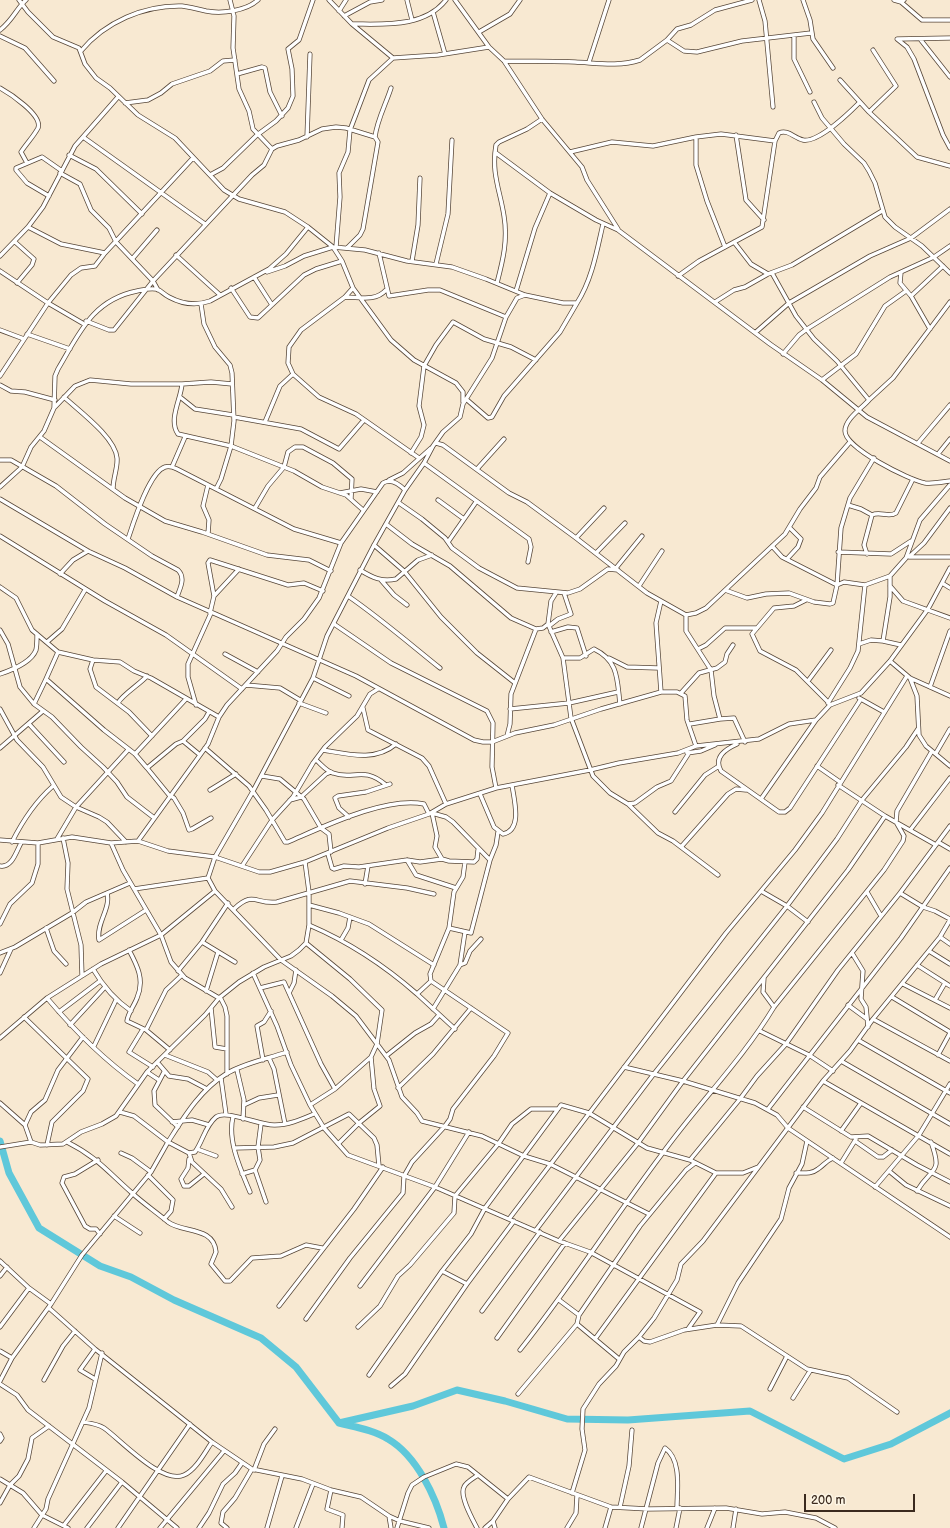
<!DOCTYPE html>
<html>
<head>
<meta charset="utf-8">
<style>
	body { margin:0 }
	#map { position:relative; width:950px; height:1528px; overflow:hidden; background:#f8e9d2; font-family:"Balsamiq Sans",sans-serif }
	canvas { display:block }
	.scale { position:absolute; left:804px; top:1494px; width:111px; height:18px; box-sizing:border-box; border:2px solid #3b2a1e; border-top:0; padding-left:5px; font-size:12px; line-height:14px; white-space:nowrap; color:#3b2a1e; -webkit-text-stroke:3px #fcf5e5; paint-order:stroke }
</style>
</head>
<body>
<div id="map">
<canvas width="950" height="1528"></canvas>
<div class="scale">200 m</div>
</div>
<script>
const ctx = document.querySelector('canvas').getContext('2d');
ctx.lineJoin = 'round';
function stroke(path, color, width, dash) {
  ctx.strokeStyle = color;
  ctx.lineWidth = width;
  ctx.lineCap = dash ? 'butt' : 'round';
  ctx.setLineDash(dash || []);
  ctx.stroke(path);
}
const river = new Path2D(`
	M 0,1141 L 9,1173 L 39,1228 L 100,1266 L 131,1277 L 174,1300 L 261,1338 L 296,1367 L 339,1423 C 355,1427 374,1430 388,1439 C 417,1456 436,1497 444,1528
	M 339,1423 L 413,1406 L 457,1390 L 505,1401 L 567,1419 L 628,1420 L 750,1411 L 844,1459 L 891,1444 L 950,1413`);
const street = new Path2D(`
	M 19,0 L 28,12 L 53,37 L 79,48 L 85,64 L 96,78 L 110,88 L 138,115 L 175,138 L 224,190 L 239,199 L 285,212 L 308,227 L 333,247 L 365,250 L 407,261 L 452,267 L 486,279 L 525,295 L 563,303 L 577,303 C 592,280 597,250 603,224
	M 230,0 L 234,16 L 233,48 L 239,89 L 249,111 L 253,129 L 272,149
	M 329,0 L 352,24 L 393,58 L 438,55 L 489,47
	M 407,0 L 412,20
	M 455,0 L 489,47 L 504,61 L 542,119 L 582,167 L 587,180 L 618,229
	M 759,0 L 765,21 L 773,107
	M 803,0 L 810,20 L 813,39 L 833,68
	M 894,0 L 901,2 L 904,0
	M 901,2 L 922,20 L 950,20
	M 339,11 L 346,0
	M 433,12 L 445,54
	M 344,16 L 370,2 L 382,0
	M 352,24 C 384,24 424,28 446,0
	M 0,30 C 13,20 16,9 26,0
	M 479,32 L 510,14 L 520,0
	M 794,35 L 794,59 L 810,92
	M 0,36 L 25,48 L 54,81
	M 950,38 L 897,39 L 907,47 L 914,59 L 943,135 L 950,148
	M 920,39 L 950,77
	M 667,40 L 684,51 L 697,52 L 742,41 L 811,33
	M 81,51 C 105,22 144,5 182,6 C 190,7 198,9 206,11 C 222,14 246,11 258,0
	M 504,61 C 527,61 551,61 575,62 C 597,63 618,67 640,60 L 667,40 L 677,29 L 691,25 L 715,10 L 752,0
	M 589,62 L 609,0
	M 237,74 L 262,67 L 265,68 L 270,92 L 282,116
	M 840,80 L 869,112 L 917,157 L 950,166
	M 0,88 C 9,93 43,115 38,128 C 34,136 26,144 21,152 L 27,163
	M 814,102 L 822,118 L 844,144 L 864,163 L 869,171 L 875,183 L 885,217 L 895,227 L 922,246 L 950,273
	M 125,103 L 148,100 L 161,93 L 172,84 L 210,71 L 223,61 L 235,60
	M 869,112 L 896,86 L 873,50
	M 736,135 L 746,200 L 764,220
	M 83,137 L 205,224
	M 307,137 L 310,54
	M 375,137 C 377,120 386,104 391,88
	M 696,137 L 696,165 L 707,201 L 725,247
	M 570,152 L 612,142 L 653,146 L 696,137 L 721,134 L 775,141
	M 496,153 L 550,193 L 596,220 L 618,230 L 770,344 L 822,380 L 867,417 L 950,461
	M 69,155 L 96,169 L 142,214
	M 60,173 L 80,184 L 91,210 L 109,228 L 116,242 L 153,281 L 158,290
	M 210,175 L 223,168 L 257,135 L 276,121 L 288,108 L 293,96 L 292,69 L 288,49 L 299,40 L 313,0
	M 49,196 L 27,183 L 16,170 L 16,168 L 42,157 L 62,171
	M 28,227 L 61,244 L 105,253
	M 15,242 L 34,259 L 32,265 L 17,283
	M 734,242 L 751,264 L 768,274
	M 336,247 L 340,197 L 339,173 L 348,152 L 350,130 L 369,80 L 393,58
	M 379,253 L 389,296 L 428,290 L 440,290 L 506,317
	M 176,255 L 219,294
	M 0,256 L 28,227 L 43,207 L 75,146 L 118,97
	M 133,258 L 157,230
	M 412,261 L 418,225 L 420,178
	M 436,264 L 448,214 L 452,140
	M 0,271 L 48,303 L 84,324
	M 267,272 L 285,266 L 304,256 L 333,247 L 342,261 L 353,288 L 391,340 L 414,360 L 456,383 L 463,392 L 463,402
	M 901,272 L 900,283 L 911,296 L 930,329
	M 772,273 L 796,316 L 814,339 L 837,361 L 869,400 C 862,408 845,419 845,431 C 845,448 909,480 925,483 C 933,484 942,482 950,481
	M 678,276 L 699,261 L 762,227 L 775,141 L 779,133 C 788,129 794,138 803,140 C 818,143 849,113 859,103
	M 254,277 L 272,305
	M 497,283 C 503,260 508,240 504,216 C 500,190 491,173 496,145 L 499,142 L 527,129 L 542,119
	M 231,288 L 250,317 L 258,318 L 304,275 L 316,269 L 342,261
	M 353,288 L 345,297 L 301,330 L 289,347 L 288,363 L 293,374 L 319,397 L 356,414 L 419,458
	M 516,291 L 535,228 L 550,193
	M 525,295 L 517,298 L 506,317 L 492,358 L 463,404 L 460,417 L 443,432 L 433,446 L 424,463 L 405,490 L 374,545 L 327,636 L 313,678 L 252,793 L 215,857 L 208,878 L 215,891 L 281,960 L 332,996 L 356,1016 L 389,1060 L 402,1097 L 417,1113 L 422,1121 L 482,1136 L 524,1156 L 550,1164 L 649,1214
	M 911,296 L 943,266
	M 345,297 C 360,297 375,302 386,290
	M 715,302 L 734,290 L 745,287 L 768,274 L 792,265 L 882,211
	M 201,304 L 204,324 L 215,347 L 230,365 L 232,373 L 234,421 L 231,446 L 221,479 L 216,489
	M 86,321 L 109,330 L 114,330 L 153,281 L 252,175 L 264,165 L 272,149 L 277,146 L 299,140 L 322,129 L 336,127 L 346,128 L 375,137 L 378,142 L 363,229 L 360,235 L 348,247
	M 0,330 L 24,339
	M 756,332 L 789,303 L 870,256 L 911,238 L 950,209
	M 27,334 L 70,349
	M 783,354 L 799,335 L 807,329 L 890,277 L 934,257 L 950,246
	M 0,376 L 48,303 L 71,275 L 81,268 L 95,266 L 105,253 L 193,158
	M 822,380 L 856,354 L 885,306 L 906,291
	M 182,384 L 211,382 L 232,384
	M 0,385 L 11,391 L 25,392 L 55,400
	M 64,397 C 79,411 115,437 117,458 C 118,467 113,478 113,489
	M 180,397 L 195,409 L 233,415
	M 466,399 L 488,418 L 492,417 L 504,396 L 560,332 L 577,303
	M 869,400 L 893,378 L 950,302
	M 54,408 L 75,386 L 90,380 L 131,384 L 182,384 C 181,399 168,420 178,434 L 231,446 L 294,471 L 322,487 L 346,495 L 363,510
	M 234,417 L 301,429 L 339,449 L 364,420
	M 265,422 L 280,386 L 293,374
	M 40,437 L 125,498 L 165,521 L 202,532 L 267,555 L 309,560 L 331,571
	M 436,443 L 443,445 L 509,493 L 527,502 L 576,538 L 647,593 L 686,615 L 696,613 L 706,608 L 785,534 L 800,509 L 816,488 L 820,477 L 850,442
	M 918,443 L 950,405
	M 411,453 L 421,437 L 424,425 L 419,406 L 424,366 L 436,345 L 453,322 L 484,339 L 511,347 L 536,360
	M 938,454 L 950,439
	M 0,460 L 11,460 L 56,486 L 105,524 L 152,556 L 178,570 C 186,578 180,588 177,597
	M 424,463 L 529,539 L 531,547 L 528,562
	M 172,467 L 185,437
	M 477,469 L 504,439
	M 389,480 L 403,473 L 431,448
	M 0,487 L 22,467 L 31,447 L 44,431 L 54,408 L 55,376 L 58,369 C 79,334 92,300 137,291 C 144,290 152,287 159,290 C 162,292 165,295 169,297 C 182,304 196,306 210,301 L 269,269 L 286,254 L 308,227
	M 340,493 L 361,489 L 377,492
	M 0,499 L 88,551 L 125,568 L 177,597 L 356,676 L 474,740 L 483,742 L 492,742 L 515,733 L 554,725 L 601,709 L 661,692 L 677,692 L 685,696 L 687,720 L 696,746
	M 438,500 L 464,519
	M 399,503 L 422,519 L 445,538 L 452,548 L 479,568 L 517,588 L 568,593 L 580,589 L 608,569 L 618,570
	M 848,505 L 861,509 L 872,515
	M 255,508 L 268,486 L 284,467 L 288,452 L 295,447 L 303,447 L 333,463 L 352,479 L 351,499
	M 386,524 L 412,544 L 450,566 L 511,618 L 536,629
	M 208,534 L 209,520 L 203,506 L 208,485
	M 0,536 L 105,601 L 166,635 L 242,689
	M 576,538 L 604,508
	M 128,539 C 133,524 149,472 165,467 C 169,466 173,467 177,469 L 294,529 L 341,543
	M 448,542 L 476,502
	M 374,545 L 404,571 L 441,617 L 477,653 L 515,683
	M 772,546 L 782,557 L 837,585
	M 838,552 L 891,554 L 911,541
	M 596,553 L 625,523
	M 867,554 L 864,545 L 872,515 C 880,511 889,518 896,513 L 913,479
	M 910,556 L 924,543 L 950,508
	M 909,557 L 950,557
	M 787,559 L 798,547 L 801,539 L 790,528
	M 616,568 L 642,536
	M 360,570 C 373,578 382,582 396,579 L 418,560 L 432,555
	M 60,574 L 73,560 L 88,551
	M 890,576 L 890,597 L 883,641 L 901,645
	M 381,580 L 394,595 L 407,605
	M 942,583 L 950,588
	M 837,585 L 844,582 L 865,585 L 890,576 L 906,558 L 920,520 L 950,485
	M 639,586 L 662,551
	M 890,586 L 903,601 L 950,618
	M 0,587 L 16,598 L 32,630 L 58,652 L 93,660 L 120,662 L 134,671 L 151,678 L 219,717
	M 725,590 L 747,598 L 766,594 L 789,593 L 814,602 L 830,604 L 833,603 L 837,585 L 841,528 L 850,498 L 874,458
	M 214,596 L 208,563 L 210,560 L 288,585 L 304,583 L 323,591
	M 348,596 C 380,618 410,644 440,668
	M 806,600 L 794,606 L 774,608 L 752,634 L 760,651 L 796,670 L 828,702
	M 661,601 L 656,623 L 661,692
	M 210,613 L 214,596 L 239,569
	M 686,615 L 686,631 L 711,670 L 714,696 L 720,719 L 734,718 L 745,742
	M 334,624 L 391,663 L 487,711 L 493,723 L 492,767 L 496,788
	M 548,624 L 563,658 L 571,718 L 593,776 L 610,793 L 628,804 L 658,833 L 673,841 L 718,875
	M 549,626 L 558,619 L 571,614 L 564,593
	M 0,630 L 8,644 L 20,687 L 34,704 L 52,717 L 81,747 L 103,767 L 117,782 L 127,797 L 153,817
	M 551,632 L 568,627 L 577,628 L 586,656
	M 47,642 L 62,629 L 85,590
	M 859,644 L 871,640 L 883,641
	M 698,649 L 706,645 L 725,628 L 757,628
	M 58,652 L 46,679 L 104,730 L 135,754 L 147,768 L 176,744 L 183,741 L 200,755
	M 225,654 L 258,672
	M 563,658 L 580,658 L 594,649 C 619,661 617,680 620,704
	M 609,658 L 627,667 L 658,668
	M 93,660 L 90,669 L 96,687 L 129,712 L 152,736
	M 890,661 L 910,678 L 950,696
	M 0,674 C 12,670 31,663 36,650 C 37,645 37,639 37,634
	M 313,678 L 349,696
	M 910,678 L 917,696 L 919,735 L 926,746 L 950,766
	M 808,681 L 831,650
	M 246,685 L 280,688 L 300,700
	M 930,687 L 950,631
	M 681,693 L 699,673 L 717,668 L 725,662 L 727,654 L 733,645
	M 859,698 L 884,712
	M 118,703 C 122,695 140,684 147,676
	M 299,703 L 326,713
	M 828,703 L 850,668 L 858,651 L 865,585
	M 34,704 L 46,679
	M 196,705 L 188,677 L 188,664 L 211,613
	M 363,708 L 368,730 L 422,758 L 429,766 L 446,804
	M 0,709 L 17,740 L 43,767 L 61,797 L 76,807 L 99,817 L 107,822 L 126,842
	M 510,709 L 569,703 L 618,692
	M 29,724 L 64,762
	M 690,724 L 720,719
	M 507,736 L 510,724 L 511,694 L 536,629 L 543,628 L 548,624 L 551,601 L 556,593
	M 183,741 L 205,719 L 209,712
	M 737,744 C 726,749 713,757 721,771 L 779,812 L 785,812 L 790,808 L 861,699
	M 0,748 L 43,711
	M 205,748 L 249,786 L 266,810 L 285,842 L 288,842 C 323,827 386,796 424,804 L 429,814
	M 323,750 C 348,754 375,762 396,744
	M 687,753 L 701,751 L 715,745
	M 936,753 L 950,729
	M 135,754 L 186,699
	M 316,760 C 321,764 326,771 333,773 C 353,781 363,765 386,785
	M 817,766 L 840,782
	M 147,768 L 169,795 L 174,798 L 183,813 L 189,830 L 192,829 L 211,818
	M 262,776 L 280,779 L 304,799 L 321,828 L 329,834 L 331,852
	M 838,785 L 885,816 L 936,845
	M 210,790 L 236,774
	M 480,794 L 494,827 L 503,834 C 523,830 514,800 512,785
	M 761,799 L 816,720
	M 290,800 L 301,797 L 326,774 L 331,772
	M 628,804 L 635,803 L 657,787 L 671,781 L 689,753
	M 675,812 L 705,775 L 719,766
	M 349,817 L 339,808 L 335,798 L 338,796 L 366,792 L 390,784
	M 911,829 L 950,778
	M 63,838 L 68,863 L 67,889 L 81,945 L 82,976
	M 57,839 L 76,807 L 128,750
	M 0,840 L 38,843 L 72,837 L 111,843 L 138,841 L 168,851 L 215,857 L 259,872 L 270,872 L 305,862 L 388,828 L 429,814 L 446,804 L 496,788 L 590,770 L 619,763 L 678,753 L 696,746 L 759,739 L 789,724 L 816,720 L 830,705 L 861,693 L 890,661 L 928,609 L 950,568
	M 138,841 L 208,744 L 219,717 L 227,705 L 277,651 L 286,637 L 304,619 L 319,598 L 341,543 L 383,483 C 391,478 399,484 405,490
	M 12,842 C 22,822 36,801 53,786
	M 938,842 L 950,849
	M 111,843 L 123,870 L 161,935 L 171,962 L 185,978 L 219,998
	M 681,847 L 728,794 L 736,789 L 746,790
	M 478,850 L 477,859 L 474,862 L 449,861 L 442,859 L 435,847 L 437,836 L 432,813 L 446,817 L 453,822 L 490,860
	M 328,854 L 332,868 L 334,869 L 344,866 L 359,867 L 407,860 L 420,862 L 442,859
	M 407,860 L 416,875 L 456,888
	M 0,866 C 12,868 16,852 21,843
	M 242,866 L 272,820 L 293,797 L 313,763 L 325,747 L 357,716 L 370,694 L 378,689
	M 365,884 L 368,866
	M 134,889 L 208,878
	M 761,891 L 787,906 L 808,922
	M 867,892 L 881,916
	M 107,893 C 111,909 96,923 99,940 L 146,910
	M 900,893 L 923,907 L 935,911 L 950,919
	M 309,905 L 339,913 L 369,924 L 434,965
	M 234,909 C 254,890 256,905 277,902 L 350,881 L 407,888 L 434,894
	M 0,924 L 10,904 L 32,883 L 38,864 L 38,843
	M 46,928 L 54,951 L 66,964
	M 449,928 L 471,933 L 490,860 L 496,845 L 498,832
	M 940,937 L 950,944
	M 341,940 L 348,928 L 350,917
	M 202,942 L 235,962
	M 306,943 L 350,979 L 382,1010 L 377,1044 L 371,1057 L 335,1089
	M 129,950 C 137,965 145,980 137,998 C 134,1006 128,1013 127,1021 L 146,1030 L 170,1050
	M 929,951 L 950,964
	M 0,953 L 15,947 L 72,913 L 86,902 L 130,883
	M 852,953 L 863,971 L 861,999 L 866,1007 L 868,1027
	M 460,965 L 465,963 L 470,951 L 481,939
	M 917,965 L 950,986
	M 93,969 C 103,986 115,1000 131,1011
	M 178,971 L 202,942 L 228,903
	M 0,973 L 11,949
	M 253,973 L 277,1026 L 291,1065 L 310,1105 L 324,1128 L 348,1155 L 435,1187 L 559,1241 L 590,1252 L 700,1312 L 688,1329
	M 764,978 L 763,992 L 774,1007
	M 431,981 L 430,974 L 449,928 L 454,892 L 463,877 L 465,862
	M 903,984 L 950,1008
	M 260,988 L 284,982 L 321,1064 L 335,1089 L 310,1105
	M 206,991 L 218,952
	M 289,993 L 294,983 L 296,970
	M 417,994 L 455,1029
	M 220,997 L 225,1007 L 227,1016 L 227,1074
	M 892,997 L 950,1032
	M 47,998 C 74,1030 104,1060 138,1084
	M 935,1000 L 945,983
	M 848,1005 L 867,1019
	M 211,1008 L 215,1047 L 227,1049
	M 433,1009 L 460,965 L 465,932
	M 59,1012 L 100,981
	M 24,1017 L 88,1079 L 83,1091 L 52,1122 L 47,1145
	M 873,1019 L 950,1061
	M 70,1025 L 105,987
	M 143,1029 L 129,1052 L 153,1067
	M 146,1030 L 166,990 L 182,975
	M 760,1031 L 809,1055 L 833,1071
	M 0,1038 L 47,998 L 101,964 L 161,935 L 215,891
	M 858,1040 L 950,1093
	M 94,1046 L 116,1000
	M 287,1052 C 267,1059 244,1063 226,1074 C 200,1090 184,1117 168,1142 L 189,1153 L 195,1152 C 203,1141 205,1126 216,1117 C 226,1109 261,1126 275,1125 C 289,1125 302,1119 314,1114
	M 165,1055 L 208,1072 L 217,1080
	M 938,1055 L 950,1033
	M 386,1056 L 415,1033 L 431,1024 L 439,1015
	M 269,1058 L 274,1069 L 285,1124
	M 263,1060 L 257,1026 L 264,1022 L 271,1011
	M 841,1061 L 950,1124
	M 157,1062 L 169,1076 L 188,1079 L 207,1089
	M 624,1067 L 683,1081 L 755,1103 L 777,1115 L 788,1128 L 950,1237
	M 237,1070 L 244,1100 L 243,1119
	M 147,1072 L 159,1080
	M 164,1072 L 154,1091 L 155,1105 L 178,1127
	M 221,1078 L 226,1114
	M 823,1081 L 950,1154
	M 398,1088 L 433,1054 L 471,1008
	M 0,1103 L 25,1125 L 31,1142
	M 244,1105 L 259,1098 L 278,1095
	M 803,1107 L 851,1137 L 868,1136 L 917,1165 L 950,1182
	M 768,1109 L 901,938 L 950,868
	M 233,1117 C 227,1141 241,1170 250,1192
	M 172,1122 L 192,1120 L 209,1125
	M 25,1125 L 31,1112 L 45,1100 L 58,1070 L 83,1037
	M 841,1131 L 861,1103
	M 855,1141 L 878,1157 L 883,1157 L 892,1150
	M 67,1142 C 97,1157 108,1172 132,1193 C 143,1203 156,1212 168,1222 C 182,1233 214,1226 216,1252 L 211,1264 L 225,1281 L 230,1281 L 252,1258 L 281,1256 L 306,1245 L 322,1248
	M 338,1144 L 359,1123 L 380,1106 L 374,1089 L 371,1057
	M 0,1147 L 31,1142 L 40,1145 L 63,1144 L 81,1132 L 102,1124 L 116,1116 L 147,1072 L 205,1015 L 219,998 L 239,982 L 264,967 L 291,956 L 299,950 L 306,943 L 309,925 L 309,892 L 305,862
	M 235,1148 L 274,1147 L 293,1143 L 349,1114 L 374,1138 L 377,1145 L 379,1166
	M 197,1149 L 216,1156
	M 121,1153 L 132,1158 L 151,1172
	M 189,1153 L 192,1162 L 221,1189 L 232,1207
	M 189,1159 L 188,1168 L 181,1179 L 184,1186 L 189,1186 L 204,1174
	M 98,1160 L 75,1174 L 64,1177 L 62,1183 L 85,1226 L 90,1229 L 96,1229 L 100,1234
	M 690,1160 L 740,1099 L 757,1076 L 786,1044 L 838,970 L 900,893 L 950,826
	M 841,1163 L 856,1139
	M 255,1170 L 260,1160 L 258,1147 L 261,1124
	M 889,1171 L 906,1185 L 950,1206
	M 796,1173 C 804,1173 812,1174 818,1169 C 824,1165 826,1161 833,1158
	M 242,1174 L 255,1170 L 266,1202
	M 148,1175 L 173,1200 L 171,1211 L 164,1219
	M 875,1187 L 919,1135 L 950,1084
	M 917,1191 C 932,1166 943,1175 931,1142
	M 114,1216 L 140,1233
	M 509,1219 L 726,933 L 795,850 L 822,813 L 907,676
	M 536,1230 L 653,1075 L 787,906 L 837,839 L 862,800 L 906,747 L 918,729
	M 559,1241 L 638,1143 L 683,1081 L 848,870 L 885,816
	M 0,1261 L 29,1288 L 51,1304
	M 442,1271 L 467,1284
	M 0,1276 L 7,1267
	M 360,1286 L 435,1187 L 469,1132
	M 559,1300 L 579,1315
	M 279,1306 L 354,1209 L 383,1167
	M 49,1308 L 95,1349 L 212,1442 L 252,1469 L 302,1479 L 331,1490 L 361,1497 L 389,1516 L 400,1521 L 429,1528
	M 482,1311 L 540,1232
	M 306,1319 L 350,1258 L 403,1193 L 404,1176 L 412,1162 L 445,1126 L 450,1119 L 453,1109 L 494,1056 L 508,1033 L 431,981 L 417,994 C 385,966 349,942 309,925
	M 577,1324 L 619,1359
	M 717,1325 L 738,1283 L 781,1219 L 789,1188 L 802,1164 L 807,1141
	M 0,1327 L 29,1288
	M 358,1327 L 380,1306 L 398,1276 L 410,1265 L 454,1213 L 455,1196 L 499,1143 L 512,1124 L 531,1109 L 558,1109
	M 639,1337 L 644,1341 L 650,1342 L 684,1330 L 717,1325 L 741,1326 L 807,1369 L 848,1378 L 897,1412
	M 497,1338 L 565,1243
	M 595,1339 L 716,1173
	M 520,1350 C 570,1287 613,1219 662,1154 C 698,1104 742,1060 774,1007 L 884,870 L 903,841 L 904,836 L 896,822 L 897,811 L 932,751
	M 0,1351 L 12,1358
	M 369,1375 L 442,1271 L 471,1234 L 485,1208 L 561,1105 L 589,1113 L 647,1148 L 690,1160 L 716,1173 L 743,1173 L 758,1167
	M 95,1379 L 80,1370 L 95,1349
	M 44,1380 L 63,1346 L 75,1331
	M 0,1381 L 12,1358 L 51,1304 L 82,1255 L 151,1172 L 168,1142 L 134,1116 L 120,1112
	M 0,1384 L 17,1395 L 28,1410 L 122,1482 L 177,1528
	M 391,1386 L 405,1374 L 467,1284 L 514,1221
	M 770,1389 L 787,1356
	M 518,1394 L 577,1324 L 579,1315 L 640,1226 L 686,1170 L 695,1163
	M 793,1398 L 810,1371
	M 83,1422 C 90,1423 98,1424 104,1428 C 121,1440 162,1485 184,1475 C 196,1470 205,1452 212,1442
	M 0,1434 L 2,1438 L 0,1441
	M 254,1470 L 264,1444 L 275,1429
	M 0,1479 L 23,1493 L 42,1515 L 68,1528
	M 331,1490 L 327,1509 L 343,1515 L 342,1528
	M 572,1493 L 585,1450 L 582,1429 L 583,1409 L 599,1384 L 616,1366 L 624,1352 L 639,1337 L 654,1318 L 677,1280 L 681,1264 L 703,1241 L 823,1081 L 850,1051 L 873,1019 L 940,937 L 950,920
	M 0,1503 L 10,1485 L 19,1476 L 28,1459 L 32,1438 L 49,1426
	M 620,1507 L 629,1466 L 632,1430
	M 389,1516 L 391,1528
	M 493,1521 L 495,1528
	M 64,1525 L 106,1471
	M 34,1528 L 46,1509 L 48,1499 L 89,1408 L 102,1353
	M 87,1528 L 122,1482
	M 118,1528 L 190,1424
	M 160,1528 L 224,1451
	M 199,1528 L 209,1513 L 223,1484 L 235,1473 L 242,1463
	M 227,1528 L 221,1523 L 223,1512 L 235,1498 L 252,1469
	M 267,1528 L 282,1476
	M 296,1528 L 313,1484
	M 397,1528 L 408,1493 L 412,1485 L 424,1477 L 456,1464 L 468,1467 L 508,1499
	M 477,1528 C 473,1520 459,1496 464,1487 C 466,1482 474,1478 478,1475
	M 485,1528 L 493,1521 L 508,1499 L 529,1477 L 611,1507 L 648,1509 L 726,1508 L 762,1514 L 785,1512 L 816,1518 L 835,1528
	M 567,1528 L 576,1513 L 577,1495
	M 605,1528 L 611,1507
	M 641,1528 L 658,1463 L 665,1448 C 682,1460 677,1490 677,1508
	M 676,1528 L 680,1508
	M 707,1528 L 715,1508
	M 733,1528 L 736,1509`);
stroke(river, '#5fc8da', 7);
stroke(street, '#574739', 5);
stroke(street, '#fff', 3.5);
</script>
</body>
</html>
